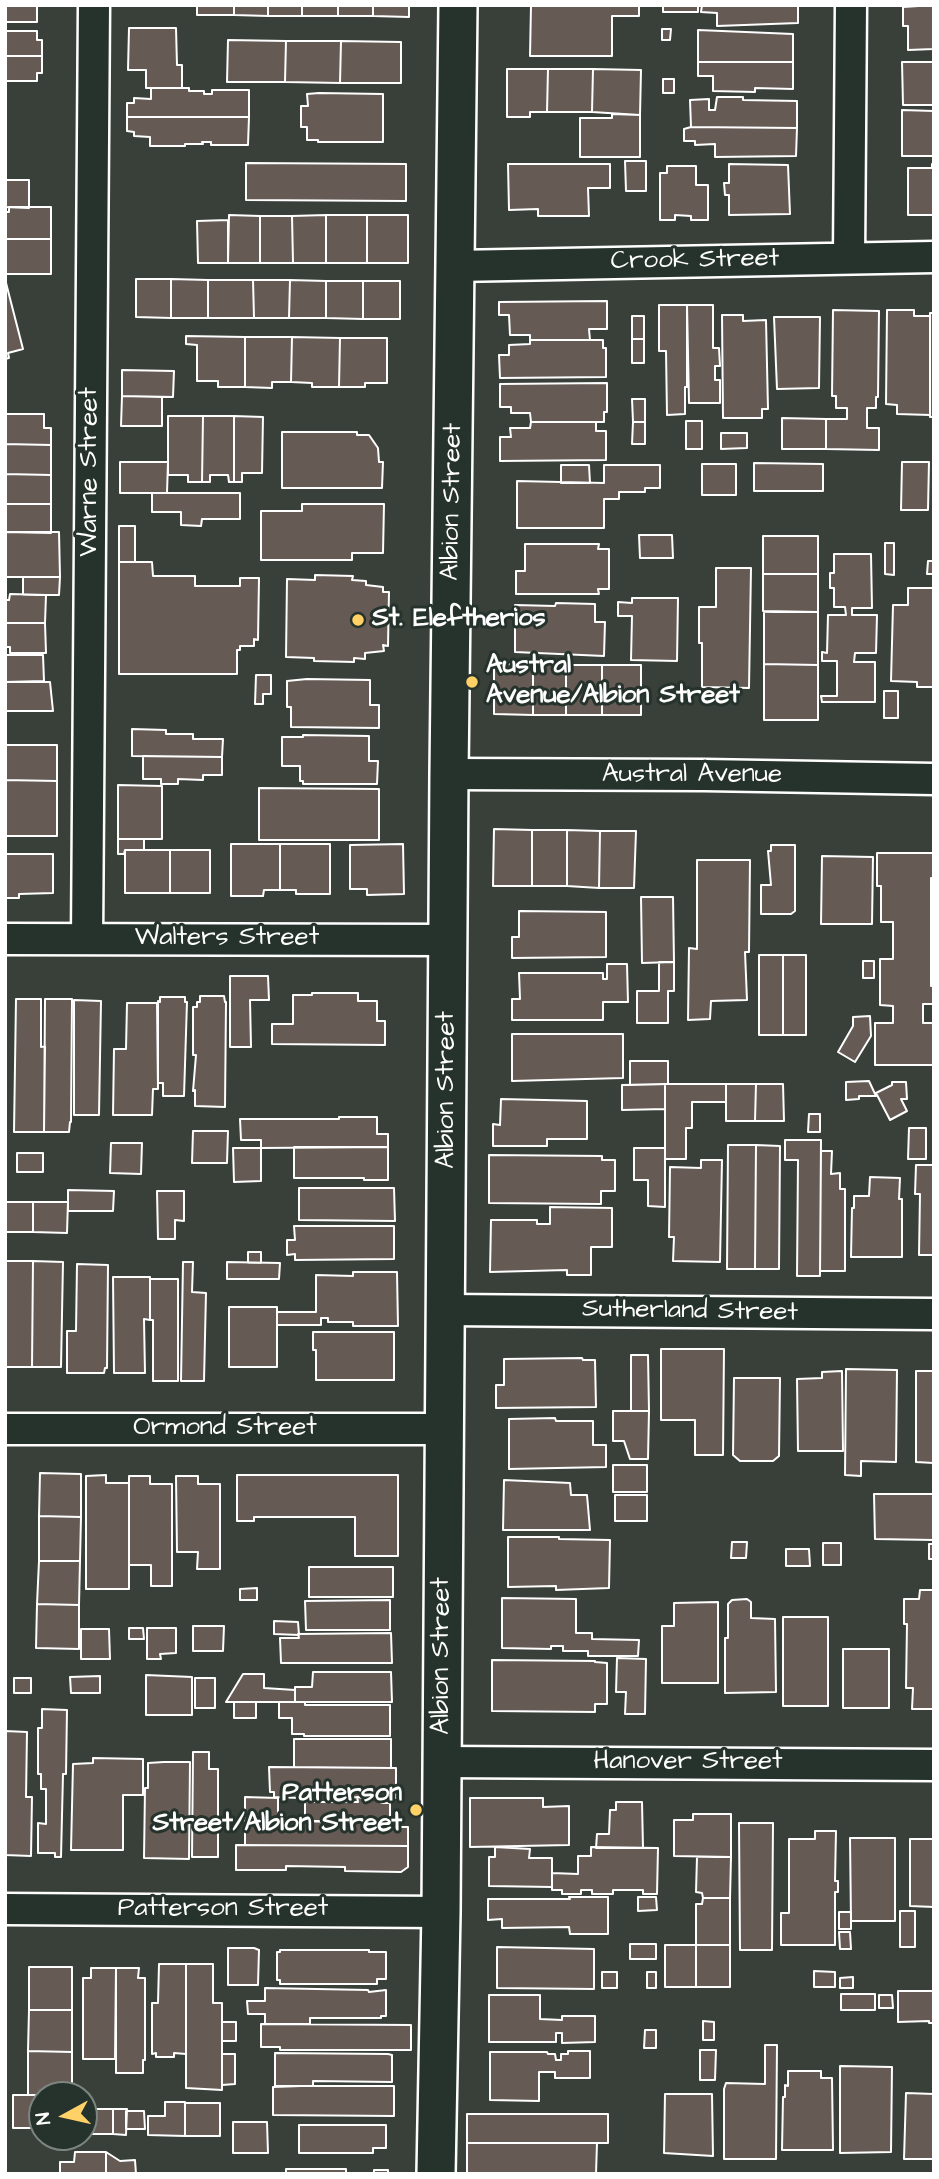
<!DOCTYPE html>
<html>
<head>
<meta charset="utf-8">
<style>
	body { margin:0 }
	#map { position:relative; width:939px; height:2179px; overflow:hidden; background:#393f39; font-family:"Architects Daughter",sans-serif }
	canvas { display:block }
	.frame { position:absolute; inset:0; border:7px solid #fff; pointer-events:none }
	.north { position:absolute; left:28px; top:2081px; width:70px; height:70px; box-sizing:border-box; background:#26332d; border:2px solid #7d8581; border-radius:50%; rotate:262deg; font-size:19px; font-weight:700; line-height:28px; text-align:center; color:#fff }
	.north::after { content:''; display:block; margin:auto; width:24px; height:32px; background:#ffd166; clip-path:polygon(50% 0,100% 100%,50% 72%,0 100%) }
</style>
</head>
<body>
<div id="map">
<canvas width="939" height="2179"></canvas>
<div class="frame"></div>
<div class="north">N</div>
</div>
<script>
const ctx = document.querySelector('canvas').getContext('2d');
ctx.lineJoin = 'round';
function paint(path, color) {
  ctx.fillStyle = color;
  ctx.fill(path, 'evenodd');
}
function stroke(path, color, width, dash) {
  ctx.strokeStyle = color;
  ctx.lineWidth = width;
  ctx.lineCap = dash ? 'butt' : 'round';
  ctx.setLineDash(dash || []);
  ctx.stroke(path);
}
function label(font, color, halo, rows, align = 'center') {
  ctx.font = font + ' "Architects Daughter",sans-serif';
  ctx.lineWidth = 6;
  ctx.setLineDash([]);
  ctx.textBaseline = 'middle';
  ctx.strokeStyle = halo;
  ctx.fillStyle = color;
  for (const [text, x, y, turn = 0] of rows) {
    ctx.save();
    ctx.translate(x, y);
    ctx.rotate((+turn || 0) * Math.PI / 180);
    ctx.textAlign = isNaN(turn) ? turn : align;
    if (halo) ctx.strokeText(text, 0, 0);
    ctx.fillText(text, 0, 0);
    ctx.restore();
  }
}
const building = new Path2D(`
	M 5,5 L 37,5 L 37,22 L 5,22 Z
	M 197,5 L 234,5 L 234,15 L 197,15 Z
	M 234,5 L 268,5 L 268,16 L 234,15 Z
	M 268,5 L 302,5 L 302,16 L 268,16 Z
	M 302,5 L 338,5 L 338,16 L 302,16 Z
	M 338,5 L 373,5 L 373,16 L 338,16 Z
	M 373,5 L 409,5 L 409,17 L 373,16 Z
	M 531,5 L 639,5 L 639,16 L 612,16 L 612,56 L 530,56 Z
	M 663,5 L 698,5 L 698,12 L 663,12 Z
	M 702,5 L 798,5 L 798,23 L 717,26 L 717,13 L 701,12 Z
	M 934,5 L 934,49 L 908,50 L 908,26 L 903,26 L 903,7 Z
	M 129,28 L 176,28 L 177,65 L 182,65 L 182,88 L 146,88 L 146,70 L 128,70 Z
	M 662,29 L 671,29 L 670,40 L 662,40 Z
	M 698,30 L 793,34 L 793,62 L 698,62 Z
	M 5,31 L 37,31 L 37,40 L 42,40 L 42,56 L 5,56 Z
	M 228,40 L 286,41 L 285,82 L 227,82 Z
	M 286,41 L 341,41 L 340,83 L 285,82 Z
	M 341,41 L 401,42 L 401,83 L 340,83 Z
	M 5,56 L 42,56 L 42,73 L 37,73 L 37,81 L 5,81 Z
	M 698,62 L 793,62 L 793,89 L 755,88 L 755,92 L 713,91 L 713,76 L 698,76 Z
	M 902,62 L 934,62 L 934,105 L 903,105 Z
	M 507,69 L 548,69 L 547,112 L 530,112 L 530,117 L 507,117 Z
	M 548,69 L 593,69 L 592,112 L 547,112 Z
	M 593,69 L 641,70 L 640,115 L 592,112 Z
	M 663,79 L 674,79 L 674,93 L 663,93 Z
	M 151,88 L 189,88 L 189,91 L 204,91 L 204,94 L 212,94 L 212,90 L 249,90 L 249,117 L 127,117 L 127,103 L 134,103 L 134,98 L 151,99 Z
	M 319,93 L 383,94 L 383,142 L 318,142 L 318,140 L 307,140 L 307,127 L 301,127 L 301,106 L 308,106 L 307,94 Z
	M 717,97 L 743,97 L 743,100 L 797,101 L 797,128 L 691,127 L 690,100 L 709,99 L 709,110 L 715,110 Z
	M 902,110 L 934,111 L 934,156 L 902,156 Z
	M 612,114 L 640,115 L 640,157 L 580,157 L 580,118 L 612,118 Z
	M 127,117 L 249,117 L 248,145 L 211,145 L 211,142 L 202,142 L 203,144 L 185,144 L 185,146 L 150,146 L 150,137 L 134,136 L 134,132 L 127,131 Z
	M 691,127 L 797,128 L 796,156 L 715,157 L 715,144 L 695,145 L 695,141 L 684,141 L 684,129 Z
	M 625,161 L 646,161 L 646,191 L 626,191 Z
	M 246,163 L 406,164 L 406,201 L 246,200 Z
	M 508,164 L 610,164 L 610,188 L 588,188 L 589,216 L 538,216 L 538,209 L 509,210 Z
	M 729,164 L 788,165 L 790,214 L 729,215 L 729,195 L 725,195 L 724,183 L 729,183 Z
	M 932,164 L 934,164 L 934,215 L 908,215 L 908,168 L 932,168 Z
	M 667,166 L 696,166 L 696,185 L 708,185 L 708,220 L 691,220 L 691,216 L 675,215 L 675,220 L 660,220 L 660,173 L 667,173 Z
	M 5,180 L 29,180 L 29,208 L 5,207 Z
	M 9,207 L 51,207 L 51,239 L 5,239 L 5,212 L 9,212 Z
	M 229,215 L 260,216 L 260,263 L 228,263 Z
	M 326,215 L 367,215 L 367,263 L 326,263 Z
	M 326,215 L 326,263 L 293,263 L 292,216 Z
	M 367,215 L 408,215 L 408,263 L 367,263 Z
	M 260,216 L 292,216 L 293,263 L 260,263 Z
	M 228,220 L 228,263 L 198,263 L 197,221 Z
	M 5,239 L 51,239 L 51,274 L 6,274 Z
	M 5,279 L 23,349 L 8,353 L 9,358 L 5,359 Z
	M 136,279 L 171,279 L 171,318 L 136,317 Z
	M 171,279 L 208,280 L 208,318 L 171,318 Z
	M 208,280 L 253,280 L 254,318 L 208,318 Z
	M 253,280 L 290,280 L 289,318 L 254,318 Z
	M 290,280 L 326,281 L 326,318 L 289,318 Z
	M 326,281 L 363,281 L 363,319 L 326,318 Z
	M 363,281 L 400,281 L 400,319 L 363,319 Z
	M 607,301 L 607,329 L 589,329 L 590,340 L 530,340 L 530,335 L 510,335 L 509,315 L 499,315 L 499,302 Z
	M 659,305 L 687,305 L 687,387 L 685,387 L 685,414 L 667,415 L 666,351 L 659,351 Z
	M 687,305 L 713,305 L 713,348 L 719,348 L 720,366 L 715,366 L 715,380 L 720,380 L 720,403 L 689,403 Z
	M 833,310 L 879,311 L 878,397 L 876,397 L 876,408 L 867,408 L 867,428 L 879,428 L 879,450 L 826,449 L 826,419 L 847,419 L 847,408 L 836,408 L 836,396 L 832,396 Z
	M 887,310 L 914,310 L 914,316 L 930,316 L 930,415 L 897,414 L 897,405 L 886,404 Z
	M 930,313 L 934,313 L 934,417 L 930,417 Z
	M 722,315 L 743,315 L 743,321 L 766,320 L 768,409 L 762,409 L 762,418 L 723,418 Z
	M 632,316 L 644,316 L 644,339 L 632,339 Z
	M 774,317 L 820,317 L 819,388 L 777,389 Z
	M 186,336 L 245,337 L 245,387 L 218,387 L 218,381 L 197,381 L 197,345 L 186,344 Z
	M 245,337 L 292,337 L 291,382 L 272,382 L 272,388 L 245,387 Z
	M 292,337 L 340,338 L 339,387 L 312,387 L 312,383 L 291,382 Z
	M 340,338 L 387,338 L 387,383 L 365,383 L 365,387 L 339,387 Z
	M 632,339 L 644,339 L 644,363 L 632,363 Z
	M 530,340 L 603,340 L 603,348 L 606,348 L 606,377 L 500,378 L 499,355 L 509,355 L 509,345 L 530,344 Z
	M 122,370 L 174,371 L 173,397 L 122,396 Z
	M 607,383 L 607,412 L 604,412 L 604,422 L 531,422 L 530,413 L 511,413 L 511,407 L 500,407 L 500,384 Z
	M 122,396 L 162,397 L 162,426 L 121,426 Z
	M 632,399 L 645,399 L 645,422 L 633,422 Z
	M 5,414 L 44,414 L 44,428 L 51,428 L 51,445 L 5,444 Z
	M 168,416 L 203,416 L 202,482 L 188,482 L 188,475 L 168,475 Z
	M 203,416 L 234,416 L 234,482 L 229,482 L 228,475 L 210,475 L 210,482 L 202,482 Z
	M 234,416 L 263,417 L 262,473 L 242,473 L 242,482 L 234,482 Z
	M 782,418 L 826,419 L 826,449 L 782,449 Z
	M 686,421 L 702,421 L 702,449 L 686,449 Z
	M 531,422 L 596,422 L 596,431 L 606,431 L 606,460 L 500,461 L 500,437 L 511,437 L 510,428 L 530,428 Z
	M 633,422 L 645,422 L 645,444 L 632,444 Z
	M 282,432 L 357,432 L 357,435 L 369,435 L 378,448 L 379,462 L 383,462 L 382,488 L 282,488 Z
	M 721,433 L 747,433 L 747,448 L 721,449 Z
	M 5,444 L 51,445 L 51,475 L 5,474 Z
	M 120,462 L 168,462 L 167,493 L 120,493 Z
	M 902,462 L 929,462 L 928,510 L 901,510 Z
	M 754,463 L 823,464 L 823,491 L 754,491 Z
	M 702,464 L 736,464 L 736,495 L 702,495 Z
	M 561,465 L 589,465 L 590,483 L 561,483 Z
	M 604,465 L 660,465 L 660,488 L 645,488 L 645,492 L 619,492 L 619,499 L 604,499 L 604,528 L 517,528 L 517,481 L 604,483 Z
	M 5,474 L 51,475 L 51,504 L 5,504 Z
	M 152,493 L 240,493 L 240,519 L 202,519 L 201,526 L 181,525 L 181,512 L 152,512 Z
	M 5,504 L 51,504 L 51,533 L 5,532 Z
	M 302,504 L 384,504 L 383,553 L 352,553 L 352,560 L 261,560 L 261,511 L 302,511 Z
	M 119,526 L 135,526 L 135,562 L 119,562 Z
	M 5,532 L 59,532 L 60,577 L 5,577 Z
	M 639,535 L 672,535 L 673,558 L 640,558 Z
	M 763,536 L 818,536 L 818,574 L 763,574 Z
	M 885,543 L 894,543 L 894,575 L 885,574 Z
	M 525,544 L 599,544 L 598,549 L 609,549 L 609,589 L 598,589 L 599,594 L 516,594 L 516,571 L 525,571 Z
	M 834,554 L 871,554 L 872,608 L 852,608 L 852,615 L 877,615 L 876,653 L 855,653 L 854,662 L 875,662 L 875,702 L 822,702 L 821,696 L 837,696 L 837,661 L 822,661 L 822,652 L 827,653 L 828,615 L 846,615 L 845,607 L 834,607 L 834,588 L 830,588 L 830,573 L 834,573 Z
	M 928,561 L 934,561 L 934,574 L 927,574 Z
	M 119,562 L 152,562 L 153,576 L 195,576 L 195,586 L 240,586 L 240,578 L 259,578 L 258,640 L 254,639 L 254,646 L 240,646 L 240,650 L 237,650 L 237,674 L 119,674 Z
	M 716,568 L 751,568 L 749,688 L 702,687 L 702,643 L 699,643 L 699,607 L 716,607 Z
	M 763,574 L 818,574 L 818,612 L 763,611 Z
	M 315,575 L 353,576 L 352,580 L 366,581 L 366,585 L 383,587 L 383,592 L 389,592 L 388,646 L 383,645 L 384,651 L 365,653 L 365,659 L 354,658 L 354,662 L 314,661 L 314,658 L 286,657 L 287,579 L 315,580 Z
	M 23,577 L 60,577 L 59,595 L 23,595 Z
	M 908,588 L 934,588 L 934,687 L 917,687 L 917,682 L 891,681 L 893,605 L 908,605 Z
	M 10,594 L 46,595 L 45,623 L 5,623 L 5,600 L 9,600 Z
	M 632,598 L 678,598 L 677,661 L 631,660 L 632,616 L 618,616 L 618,602 L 632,603 Z
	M 556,603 L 595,604 L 595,622 L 605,622 L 604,656 L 515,652 L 515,605 L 555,606 Z
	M 764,612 L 818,612 L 818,665 L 764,664 Z
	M 5,623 L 45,623 L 46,653 L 10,653 L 10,647 L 5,647 Z
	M 5,655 L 43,655 L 44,681 L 5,682 Z
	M 494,664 L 533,664 L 533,715 L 494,714 Z
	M 533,664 L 566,665 L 566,715 L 533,715 Z
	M 764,664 L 818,665 L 818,720 L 764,720 Z
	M 566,665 L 602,665 L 602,715 L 566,715 Z
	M 602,665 L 641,665 L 641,715 L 602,715 Z
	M 256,675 L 271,675 L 271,694 L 263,694 L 263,704 L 255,704 Z
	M 307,679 L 370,680 L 370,705 L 379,705 L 379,728 L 291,727 L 291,707 L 287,707 L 287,681 Z
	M 5,682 L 50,682 L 53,711 L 5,711 Z
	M 884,691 L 898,691 L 898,718 L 884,718 Z
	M 132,729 L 166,730 L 166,734 L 193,734 L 193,739 L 223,739 L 222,757 L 132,756 Z
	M 303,735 L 369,736 L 369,761 L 378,761 L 377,784 L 303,784 L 303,781 L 300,781 L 300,766 L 282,766 L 282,737 L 303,737 Z
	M 5,745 L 57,745 L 57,781 L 5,780 Z
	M 143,756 L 222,757 L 222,775 L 203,775 L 203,780 L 178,779 L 178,784 L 161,784 L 161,779 L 143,779 Z
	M 5,780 L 57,781 L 57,836 L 5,836 Z
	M 118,785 L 162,786 L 162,839 L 118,839 Z
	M 259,788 L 379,789 L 379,840 L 259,840 Z
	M 494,829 L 532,830 L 532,886 L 493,886 Z
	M 532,830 L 567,830 L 567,886 L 532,886 Z
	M 567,830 L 600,831 L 599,888 L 567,886 Z
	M 600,831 L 636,831 L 634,888 L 599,888 Z
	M 118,839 L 144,839 L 144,850 L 125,850 L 124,854 L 118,854 Z
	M 231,844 L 280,844 L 280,890 L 264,890 L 263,896 L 231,896 Z
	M 280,844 L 330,844 L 330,894 L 296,894 L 296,890 L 280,890 Z
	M 403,844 L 404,894 L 367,895 L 367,889 L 350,889 L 350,845 Z
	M 771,845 L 795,845 L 795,911 L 791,914 L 761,914 L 761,885 L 771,885 L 768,851 L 771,851 Z
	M 125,850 L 170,850 L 170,893 L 125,893 Z
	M 170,850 L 210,850 L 210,893 L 170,893 Z
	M 877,853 L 934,853 L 934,878 L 931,878 L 931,986 L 934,986 L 934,1004 L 923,1004 L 923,1023 L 934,1023 L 934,1065 L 875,1065 L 875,1023 L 893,1023 L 893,1006 L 880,1005 L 880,959 L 893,959 L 893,922 L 881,922 L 881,886 L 877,886 Z
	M 5,854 L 53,854 L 53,893 L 19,894 L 19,898 L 5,898 Z
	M 822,856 L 873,857 L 872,924 L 821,924 Z
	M 697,860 L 750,860 L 749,952 L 745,952 L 747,1000 L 711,1001 L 710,1019 L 688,1020 L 689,948 L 697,949 Z
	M 641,897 L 673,897 L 674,962 L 642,963 Z
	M 519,911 L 606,912 L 606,957 L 512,958 L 512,937 L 519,937 Z
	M 759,955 L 783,955 L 783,1035 L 759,1035 Z
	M 783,955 L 806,955 L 806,1035 L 783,1035 Z
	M 863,961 L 874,961 L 874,978 L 863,978 Z
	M 659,962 L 674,962 L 674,991 L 668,991 L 668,1023 L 637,1023 L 637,991 L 659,991 Z
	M 607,964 L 627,964 L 628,1002 L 603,1002 L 603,1020 L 512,1020 L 512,999 L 520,999 L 519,973 L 603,973 L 603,979 L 607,979 Z
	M 230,976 L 268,976 L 269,1000 L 250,1000 L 251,1047 L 230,1047 Z
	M 312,993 L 358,993 L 358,1001 L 377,1001 L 377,1021 L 385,1021 L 385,1045 L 272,1044 L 272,1024 L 293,1024 L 293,995 L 312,995 Z
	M 200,996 L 224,996 L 225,1002 L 226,1002 L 225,1107 L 195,1106 L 195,1090 L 193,1091 L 196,1055 L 193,1055 L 193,1007 L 197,1007 L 197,1002 L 200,1002 Z
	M 160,997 L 185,997 L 185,1002 L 187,1002 L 184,1096 L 163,1096 L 163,1083 L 158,1083 L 158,1001 L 160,1002 Z
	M 16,999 L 41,999 L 41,1047 L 45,1046 L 44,1132 L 14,1132 Z
	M 45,999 L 72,999 L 71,1122 L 70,1122 L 69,1132 L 44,1132 Z
	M 74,1000 L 101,1001 L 99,1115 L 74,1115 Z
	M 127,1003 L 157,1003 L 158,1089 L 153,1089 L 152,1115 L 113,1115 L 114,1049 L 126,1049 Z
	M 870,1016 L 871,1036 L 855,1062 L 838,1052 L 853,1026 L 853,1017 Z
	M 512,1034 L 623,1034 L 623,1078 L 512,1081 Z
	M 630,1061 L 668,1061 L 668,1084 L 630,1085 Z
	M 869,1081 L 876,1096 L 859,1096 L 859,1099 L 846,1100 L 846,1082 Z
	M 892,1082 L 906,1082 L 907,1099 L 901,1099 L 907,1111 L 890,1120 L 876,1093 L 892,1085 Z
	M 665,1084 L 665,1109 L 622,1110 L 622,1085 Z
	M 665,1084 L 726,1084 L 726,1102 L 692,1102 L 692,1128 L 686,1128 L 686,1159 L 665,1159 Z
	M 726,1084 L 756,1084 L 755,1121 L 726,1121 Z
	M 756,1084 L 783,1084 L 784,1121 L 755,1121 Z
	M 501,1099 L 587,1101 L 587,1139 L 547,1139 L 547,1146 L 493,1146 L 493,1124 L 500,1125 Z
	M 809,1114 L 820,1114 L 820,1132 L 808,1132 Z
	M 339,1117 L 377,1117 L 377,1134 L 388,1134 L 388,1147 L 261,1148 L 261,1140 L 241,1140 L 240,1119 L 339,1119 Z
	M 909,1128 L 926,1128 L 926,1159 L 908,1159 Z
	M 193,1131 L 228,1131 L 227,1163 L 192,1163 Z
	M 785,1140 L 821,1140 L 820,1276 L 797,1276 L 798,1160 L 785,1160 Z
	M 111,1143 L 142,1143 L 141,1174 L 110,1173 Z
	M 728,1145 L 756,1145 L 755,1269 L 727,1269 Z
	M 756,1145 L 780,1146 L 779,1269 L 755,1269 Z
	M 294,1147 L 388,1147 L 388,1180 L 364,1180 L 364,1178 L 294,1178 Z
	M 233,1148 L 261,1148 L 261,1181 L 234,1182 Z
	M 634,1148 L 665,1148 L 665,1207 L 648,1206 L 648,1180 L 634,1180 Z
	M 821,1151 L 832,1151 L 831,1174 L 840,1173 L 840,1189 L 845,1189 L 845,1271 L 820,1271 Z
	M 17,1153 L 43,1153 L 43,1172 L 17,1172 Z
	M 489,1155 L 602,1156 L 602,1160 L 615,1160 L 615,1191 L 601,1191 L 601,1204 L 489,1203 Z
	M 701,1160 L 722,1160 L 720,1262 L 673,1261 L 674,1237 L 669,1237 L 670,1167 L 701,1168 Z
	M 916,1165 L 934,1165 L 934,1255 L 919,1255 L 920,1194 L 915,1194 Z
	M 870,1177 L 900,1178 L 899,1199 L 902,1199 L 902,1257 L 851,1257 L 852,1208 L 854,1208 L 854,1196 L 869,1196 Z
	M 299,1188 L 394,1188 L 395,1221 L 299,1220 Z
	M 68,1190 L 114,1191 L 113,1211 L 68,1211 Z
	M 157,1191 L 184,1191 L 184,1221 L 175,1220 L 175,1239 L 158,1239 Z
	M 5,1202 L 33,1202 L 33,1232 L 5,1232 Z
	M 33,1202 L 68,1202 L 67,1233 L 33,1232 Z
	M 550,1207 L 612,1208 L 612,1247 L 591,1247 L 591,1275 L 567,1275 L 567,1270 L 490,1272 L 491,1220 L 537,1220 L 537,1224 L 550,1224 Z
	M 294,1226 L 394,1226 L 394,1259 L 295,1260 L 295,1254 L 287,1255 L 287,1240 L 295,1240 Z
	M 248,1252 L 261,1252 L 261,1263 L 248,1263 Z
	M 5,1261 L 33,1261 L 32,1367 L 5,1367 Z
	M 33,1261 L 63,1262 L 61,1367 L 32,1367 Z
	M 183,1262 L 193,1262 L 192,1292 L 206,1293 L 204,1381 L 181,1381 Z
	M 227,1262 L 280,1263 L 279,1279 L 227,1279 Z
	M 77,1264 L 108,1265 L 107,1368 L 105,1368 L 104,1373 L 67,1373 L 67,1331 L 76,1331 Z
	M 353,1272 L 397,1272 L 398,1326 L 353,1326 L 353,1322 L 328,1322 L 328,1318 L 321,1318 L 321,1325 L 277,1325 L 277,1312 L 316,1312 L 316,1275 L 353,1276 Z
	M 113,1277 L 150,1277 L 150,1320 L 144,1319 L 145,1373 L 114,1373 Z
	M 150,1279 L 178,1279 L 178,1381 L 153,1381 L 153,1320 L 150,1320 Z
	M 229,1307 L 277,1307 L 277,1367 L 229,1367 Z
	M 313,1332 L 394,1332 L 394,1380 L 316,1380 L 316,1350 L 313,1350 Z
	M 661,1349 L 724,1349 L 723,1455 L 695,1455 L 695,1420 L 661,1420 Z
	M 631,1355 L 648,1355 L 649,1411 L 631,1411 Z
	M 582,1358 L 583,1360 L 595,1360 L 596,1407 L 496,1408 L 496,1385 L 504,1385 L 504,1359 Z
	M 846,1369 L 897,1370 L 896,1462 L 861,1461 L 861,1476 L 845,1475 Z
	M 842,1371 L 843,1451 L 798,1451 L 797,1379 L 822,1378 L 822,1372 Z
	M 916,1371 L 934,1371 L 934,1463 L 916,1462 Z
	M 734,1378 L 780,1378 L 779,1456 L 773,1461 L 740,1461 L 733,1455 Z
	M 613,1411 L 649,1411 L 648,1459 L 630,1459 L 624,1441 L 613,1441 Z
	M 555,1418 L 556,1421 L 593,1421 L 593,1445 L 606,1445 L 606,1467 L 509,1469 L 509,1419 Z
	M 613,1465 L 647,1465 L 647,1492 L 613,1492 Z
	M 40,1473 L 81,1474 L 81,1517 L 39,1516 Z
	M 106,1475 L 106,1483 L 129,1483 L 129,1589 L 86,1589 L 86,1476 Z
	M 237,1475 L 398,1475 L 398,1556 L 355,1556 L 355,1517 L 254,1517 L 254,1521 L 237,1521 Z
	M 129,1476 L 150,1476 L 150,1484 L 172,1484 L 172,1586 L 151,1586 L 151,1565 L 129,1565 Z
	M 176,1476 L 198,1476 L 198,1484 L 220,1484 L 220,1569 L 197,1569 L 198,1552 L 177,1552 Z
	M 504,1480 L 570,1483 L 571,1495 L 587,1495 L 590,1530 L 503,1530 Z
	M 874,1494 L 934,1494 L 934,1540 L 875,1539 Z
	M 615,1495 L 647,1495 L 647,1521 L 615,1521 Z
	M 39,1516 L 81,1517 L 80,1561 L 39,1561 Z
	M 508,1537 L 559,1537 L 559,1539 L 610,1540 L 609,1588 L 556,1590 L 556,1586 L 508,1587 Z
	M 732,1542 L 747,1542 L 746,1558 L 731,1558 Z
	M 823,1543 L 841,1543 L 841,1565 L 823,1565 Z
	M 929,1544 L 934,1544 L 934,1559 L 929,1559 Z
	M 786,1549 L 809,1549 L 810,1566 L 786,1566 Z
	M 39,1561 L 80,1561 L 79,1605 L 37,1604 Z
	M 309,1567 L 393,1567 L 393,1597 L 309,1597 Z
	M 257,1588 L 257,1600 L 240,1600 L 240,1589 Z
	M 920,1590 L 933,1590 L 934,1709 L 912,1709 L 913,1688 L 906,1688 L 907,1624 L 904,1624 L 904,1599 L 919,1599 Z
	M 502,1598 L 576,1599 L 576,1633 L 592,1633 L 592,1639 L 639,1640 L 638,1656 L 588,1656 L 588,1651 L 563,1651 L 563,1646 L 551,1646 L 551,1649 L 502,1648 Z
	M 747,1599 L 751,1602 L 751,1618 L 775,1619 L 776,1692 L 725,1693 L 725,1638 L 728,1638 L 728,1604 L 732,1600 Z
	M 390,1600 L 390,1630 L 306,1630 L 305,1601 Z
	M 718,1602 L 718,1683 L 662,1683 L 662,1626 L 674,1626 L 674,1603 Z
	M 37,1604 L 79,1605 L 79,1649 L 36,1648 Z
	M 783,1617 L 828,1617 L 828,1706 L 783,1706 Z
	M 274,1621 L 298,1622 L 299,1635 L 274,1634 Z
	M 193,1626 L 224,1626 L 223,1651 L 193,1651 Z
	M 129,1628 L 143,1628 L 144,1639 L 129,1639 Z
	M 147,1628 L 176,1628 L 176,1653 L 160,1654 L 161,1659 L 147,1659 Z
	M 81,1629 L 109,1629 L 110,1659 L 81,1659 Z
	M 391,1633 L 392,1663 L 281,1663 L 280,1638 L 299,1638 L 298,1634 Z
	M 843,1649 L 889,1649 L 889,1708 L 843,1708 Z
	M 617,1658 L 646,1659 L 645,1714 L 625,1714 L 626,1692 L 616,1692 Z
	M 492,1660 L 595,1661 L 595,1662 L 607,1663 L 607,1704 L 595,1704 L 595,1712 L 492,1711 Z
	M 313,1672 L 391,1672 L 392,1702 L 295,1702 L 295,1687 L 312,1687 Z
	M 243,1674 L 264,1674 L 264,1688 L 295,1690 L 295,1702 L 226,1702 Z
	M 146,1675 L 192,1677 L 192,1715 L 146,1715 Z
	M 100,1676 L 100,1693 L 71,1693 L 70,1677 Z
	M 14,1678 L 31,1678 L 31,1693 L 14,1693 Z
	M 195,1678 L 215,1678 L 215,1708 L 195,1708 Z
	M 234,1702 L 256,1702 L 256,1718 L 234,1718 Z
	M 279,1702 L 305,1702 L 305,1705 L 390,1705 L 390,1736 L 304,1736 L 304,1734 L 292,1734 L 292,1718 L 279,1718 Z
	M 42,1709 L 67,1710 L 66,1774 L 63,1774 L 61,1857 L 55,1857 L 55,1853 L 38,1853 L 38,1823 L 46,1824 L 46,1789 L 41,1789 L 41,1774 L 38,1774 L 38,1728 L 42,1728 Z
	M 5,1731 L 27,1732 L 26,1797 L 32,1797 L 31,1856 L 5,1855 Z
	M 294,1739 L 391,1739 L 391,1768 L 294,1767 Z
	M 193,1752 L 209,1752 L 209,1769 L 218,1769 L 218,1857 L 192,1857 Z
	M 93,1758 L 143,1759 L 143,1795 L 123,1795 L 123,1850 L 71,1850 L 73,1764 L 93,1763 Z
	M 164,1762 L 190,1762 L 189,1859 L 144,1858 L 145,1788 L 148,1788 L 148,1763 Z
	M 269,1767 L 396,1768 L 396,1798 L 334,1797 L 333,1792 L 300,1792 L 299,1798 L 274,1797 L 274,1792 L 270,1792 Z
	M 245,1797 L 278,1798 L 278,1821 L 245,1821 Z
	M 357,1797 L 381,1798 L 381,1803 L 390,1803 L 390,1822 L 305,1821 L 305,1802 L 358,1802 Z
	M 470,1798 L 543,1798 L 543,1807 L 569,1806 L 569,1845 L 470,1847 Z
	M 616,1802 L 642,1802 L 643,1848 L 596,1848 L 597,1834 L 609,1834 L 610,1810 L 616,1810 Z
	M 693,1814 L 731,1814 L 731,1857 L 674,1856 L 674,1820 L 693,1820 Z
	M 245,1821 L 390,1822 L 390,1827 L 408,1827 L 408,1846 L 245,1845 Z
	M 739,1823 L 773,1823 L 772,1950 L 740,1950 Z
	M 815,1831 L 836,1831 L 835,1881 L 838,1881 L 838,1892 L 835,1892 L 835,1945 L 781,1945 L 781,1913 L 789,1913 L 789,1839 L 815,1839 Z
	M 850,1838 L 895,1838 L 895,1921 L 851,1921 Z
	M 910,1839 L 934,1839 L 934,1907 L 910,1906 Z
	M 236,1845 L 408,1846 L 408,1867 L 401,1872 L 345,1871 L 345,1867 L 286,1866 L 286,1870 L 236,1870 Z
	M 495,1847 L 530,1849 L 529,1858 L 552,1858 L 552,1887 L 489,1886 L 489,1857 L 495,1857 Z
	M 591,1847 L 658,1848 L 657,1894 L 643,1894 L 643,1890 L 613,1890 L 613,1894 L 592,1894 L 592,1890 L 581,1890 L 581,1894 L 562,1894 L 562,1890 L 552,1890 L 552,1873 L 578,1874 L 578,1856 L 591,1856 Z
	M 697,1857 L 731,1857 L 730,1898 L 703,1898 L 702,1893 L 696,1892 Z
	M 569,1897 L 608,1897 L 608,1934 L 570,1934 L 569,1927 L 502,1928 L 502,1919 L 488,1920 L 488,1899 L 570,1899 Z
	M 638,1897 L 656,1897 L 657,1910 L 638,1911 Z
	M 703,1898 L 730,1898 L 730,1945 L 696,1945 L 696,1904 L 702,1904 Z
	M 900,1911 L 915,1911 L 915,1947 L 900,1947 Z
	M 839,1912 L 851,1912 L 851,1929 L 839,1929 Z
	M 839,1932 L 850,1932 L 851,1949 L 840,1949 Z
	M 630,1944 L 656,1944 L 656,1959 L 630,1959 Z
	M 665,1945 L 696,1945 L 696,1987 L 665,1987 Z
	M 696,1945 L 730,1945 L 730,1987 L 696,1987 Z
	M 497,1947 L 594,1949 L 594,1989 L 497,1988 Z
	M 228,1948 L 254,1948 L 259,1950 L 258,1985 L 228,1985 Z
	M 280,1950 L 369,1950 L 369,1952 L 386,1952 L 386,1979 L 377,1979 L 377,1984 L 280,1984 L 280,1980 L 277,1980 L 277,1952 L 280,1952 Z
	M 159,1964 L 186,1964 L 186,2054 L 174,2053 L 174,2057 L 156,2057 L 156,2053 L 152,2054 L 152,2003 L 158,2003 Z
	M 186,1964 L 213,1964 L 213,2003 L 222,2003 L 222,2090 L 186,2088 Z
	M 29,1967 L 72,1967 L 72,2010 L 29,2010 Z
	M 91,1968 L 116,1968 L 115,2059 L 83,2059 L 83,1978 L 91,1978 Z
	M 116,1968 L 139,1968 L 138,1978 L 145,1978 L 145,2060 L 143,2060 L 143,2073 L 116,2073 Z
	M 814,1971 L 835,1972 L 835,1987 L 814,1987 Z
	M 602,1972 L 617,1972 L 617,1988 L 602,1988 Z
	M 647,1972 L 656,1972 L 656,1988 L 647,1988 Z
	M 853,1977 L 853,1988 L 840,1988 L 840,1978 Z
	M 265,1988 L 368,1990 L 369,1992 L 386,1990 L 386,2016 L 381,2016 L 381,2018 L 310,2018 L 310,2024 L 265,2024 L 265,2014 L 248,2014 L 247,2001 L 265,2001 Z
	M 898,1991 L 934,1991 L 934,2023 L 929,2023 L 929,2021 L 898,2022 Z
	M 841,1994 L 875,1994 L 875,2010 L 841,2010 Z
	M 489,1995 L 540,1995 L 540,2019 L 562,2020 L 562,2016 L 595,2016 L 595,2042 L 562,2043 L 562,2033 L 556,2033 L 556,2042 L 489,2042 Z
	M 879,1995 L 892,1995 L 893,2008 L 879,2008 Z
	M 29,2010 L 72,2010 L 72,2052 L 28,2051 Z
	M 703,2021 L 714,2022 L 714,2040 L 703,2040 Z
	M 222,2022 L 236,2022 L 236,2041 L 222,2041 Z
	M 261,2024 L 411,2025 L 411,2050 L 280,2050 L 280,2047 L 261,2047 Z
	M 645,2030 L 656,2030 L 656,2048 L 644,2048 Z
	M 765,2045 L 777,2045 L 776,2159 L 724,2159 L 724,2089 L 726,2083 L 765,2084 Z
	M 700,2050 L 716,2050 L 715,2080 L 700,2080 Z
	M 28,2051 L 72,2052 L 72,2095 L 28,2095 Z
	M 568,2051 L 590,2051 L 590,2078 L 555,2078 L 555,2072 L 539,2072 L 539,2101 L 490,2100 L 490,2052 L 547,2052 L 548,2054 L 555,2054 L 556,2060 L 561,2060 L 561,2054 L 568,2054 Z
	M 275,2053 L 388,2054 L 392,2055 L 392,2082 L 313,2081 L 313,2086 L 275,2086 Z
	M 222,2054 L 235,2054 L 235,2084 L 222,2085 Z
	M 840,2066 L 892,2067 L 891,2152 L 840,2153 Z
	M 788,2071 L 821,2071 L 821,2078 L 832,2078 L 833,2150 L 782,2150 L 783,2097 L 785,2097 L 785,2085 L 788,2086 Z
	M 301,2086 L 394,2086 L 394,2116 L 273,2115 L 273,2087 Z
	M 906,2093 L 934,2094 L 934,2159 L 904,2159 Z
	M 665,2094 L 712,2094 L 713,2156 L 664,2153 Z
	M 13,2095 L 42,2095 L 42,2128 L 13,2128 Z
	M 165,2102 L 185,2102 L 185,2136 L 148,2135 L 148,2116 L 165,2116 Z
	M 185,2103 L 220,2103 L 220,2136 L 185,2136 Z
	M 84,2109 L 113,2109 L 113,2134 L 84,2134 Z
	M 113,2109 L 127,2109 L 126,2135 L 113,2134 Z
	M 126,2111 L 144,2111 L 145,2129 L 126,2129 Z
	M 467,2114 L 608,2114 L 608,2143 L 467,2143 Z
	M 233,2122 L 267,2122 L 268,2153 L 233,2153 Z
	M 299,2125 L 386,2125 L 386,2148 L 373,2148 L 373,2153 L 299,2153 Z
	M 467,2143 L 597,2143 L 596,2174 L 467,2174 Z
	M 75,2152 L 106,2152 L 106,2174 L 60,2174 L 60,2162 L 74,2162 Z
	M 106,2152 L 120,2161 L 135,2160 L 136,2174 L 106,2174 Z
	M 286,2169 L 346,2169 L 346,2174 L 286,2174 Z
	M 374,2170 L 388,2170 L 388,2174 L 374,2174 Z`);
const minor = new Path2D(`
	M 849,257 L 851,5
	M 455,266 L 934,257
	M 449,774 L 704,775 L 934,779
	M 5,939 L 449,940
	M 87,939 L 94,5
	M 446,1310 L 934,1314
	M 5,1429 L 445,1429
	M 442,1762 L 934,1765
	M 5,1909 L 441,1912`);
const tertiary = new Path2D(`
	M 436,2174 L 441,1912 L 449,774 L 458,5`);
const markers = [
	[358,620,7,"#ffd166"],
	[472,682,7,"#ffd166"],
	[416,1810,7,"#ffd166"]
];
const streetNames = [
	["Crook Street",695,261,-1],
	["Warne Street",91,472,-90],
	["Albion Street",453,502,-89],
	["Austral Avenue",692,776],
	["Walters Street",227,939],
	["Albion Street",448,1090,-90],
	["Sutherland Street",690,1312,1],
	["Ormond Street",225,1429],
	["Albion Street",443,1656,-90],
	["Hanover Street",688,1763],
	["Patterson Street",223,1910]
];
const poiNames = [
	["St. Eleftherios",372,620],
	["Austral",486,667],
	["Avenue/Albion Street",486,697],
	["Patterson",402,1795,"right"],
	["Street/Albion Street",402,1825,"right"]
];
paint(building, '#655a54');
stroke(building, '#fff', 2);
stroke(minor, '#fff', 35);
stroke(tertiary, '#fff', 42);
stroke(minor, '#26332d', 30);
stroke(tertiary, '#26332d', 37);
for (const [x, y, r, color] of markers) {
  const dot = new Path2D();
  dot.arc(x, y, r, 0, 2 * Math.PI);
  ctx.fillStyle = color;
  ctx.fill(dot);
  stroke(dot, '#26332d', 2.5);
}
label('26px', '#fff', '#26332d', streetNames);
label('bold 26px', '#fff', '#26332d', poiNames, 'left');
</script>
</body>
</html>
